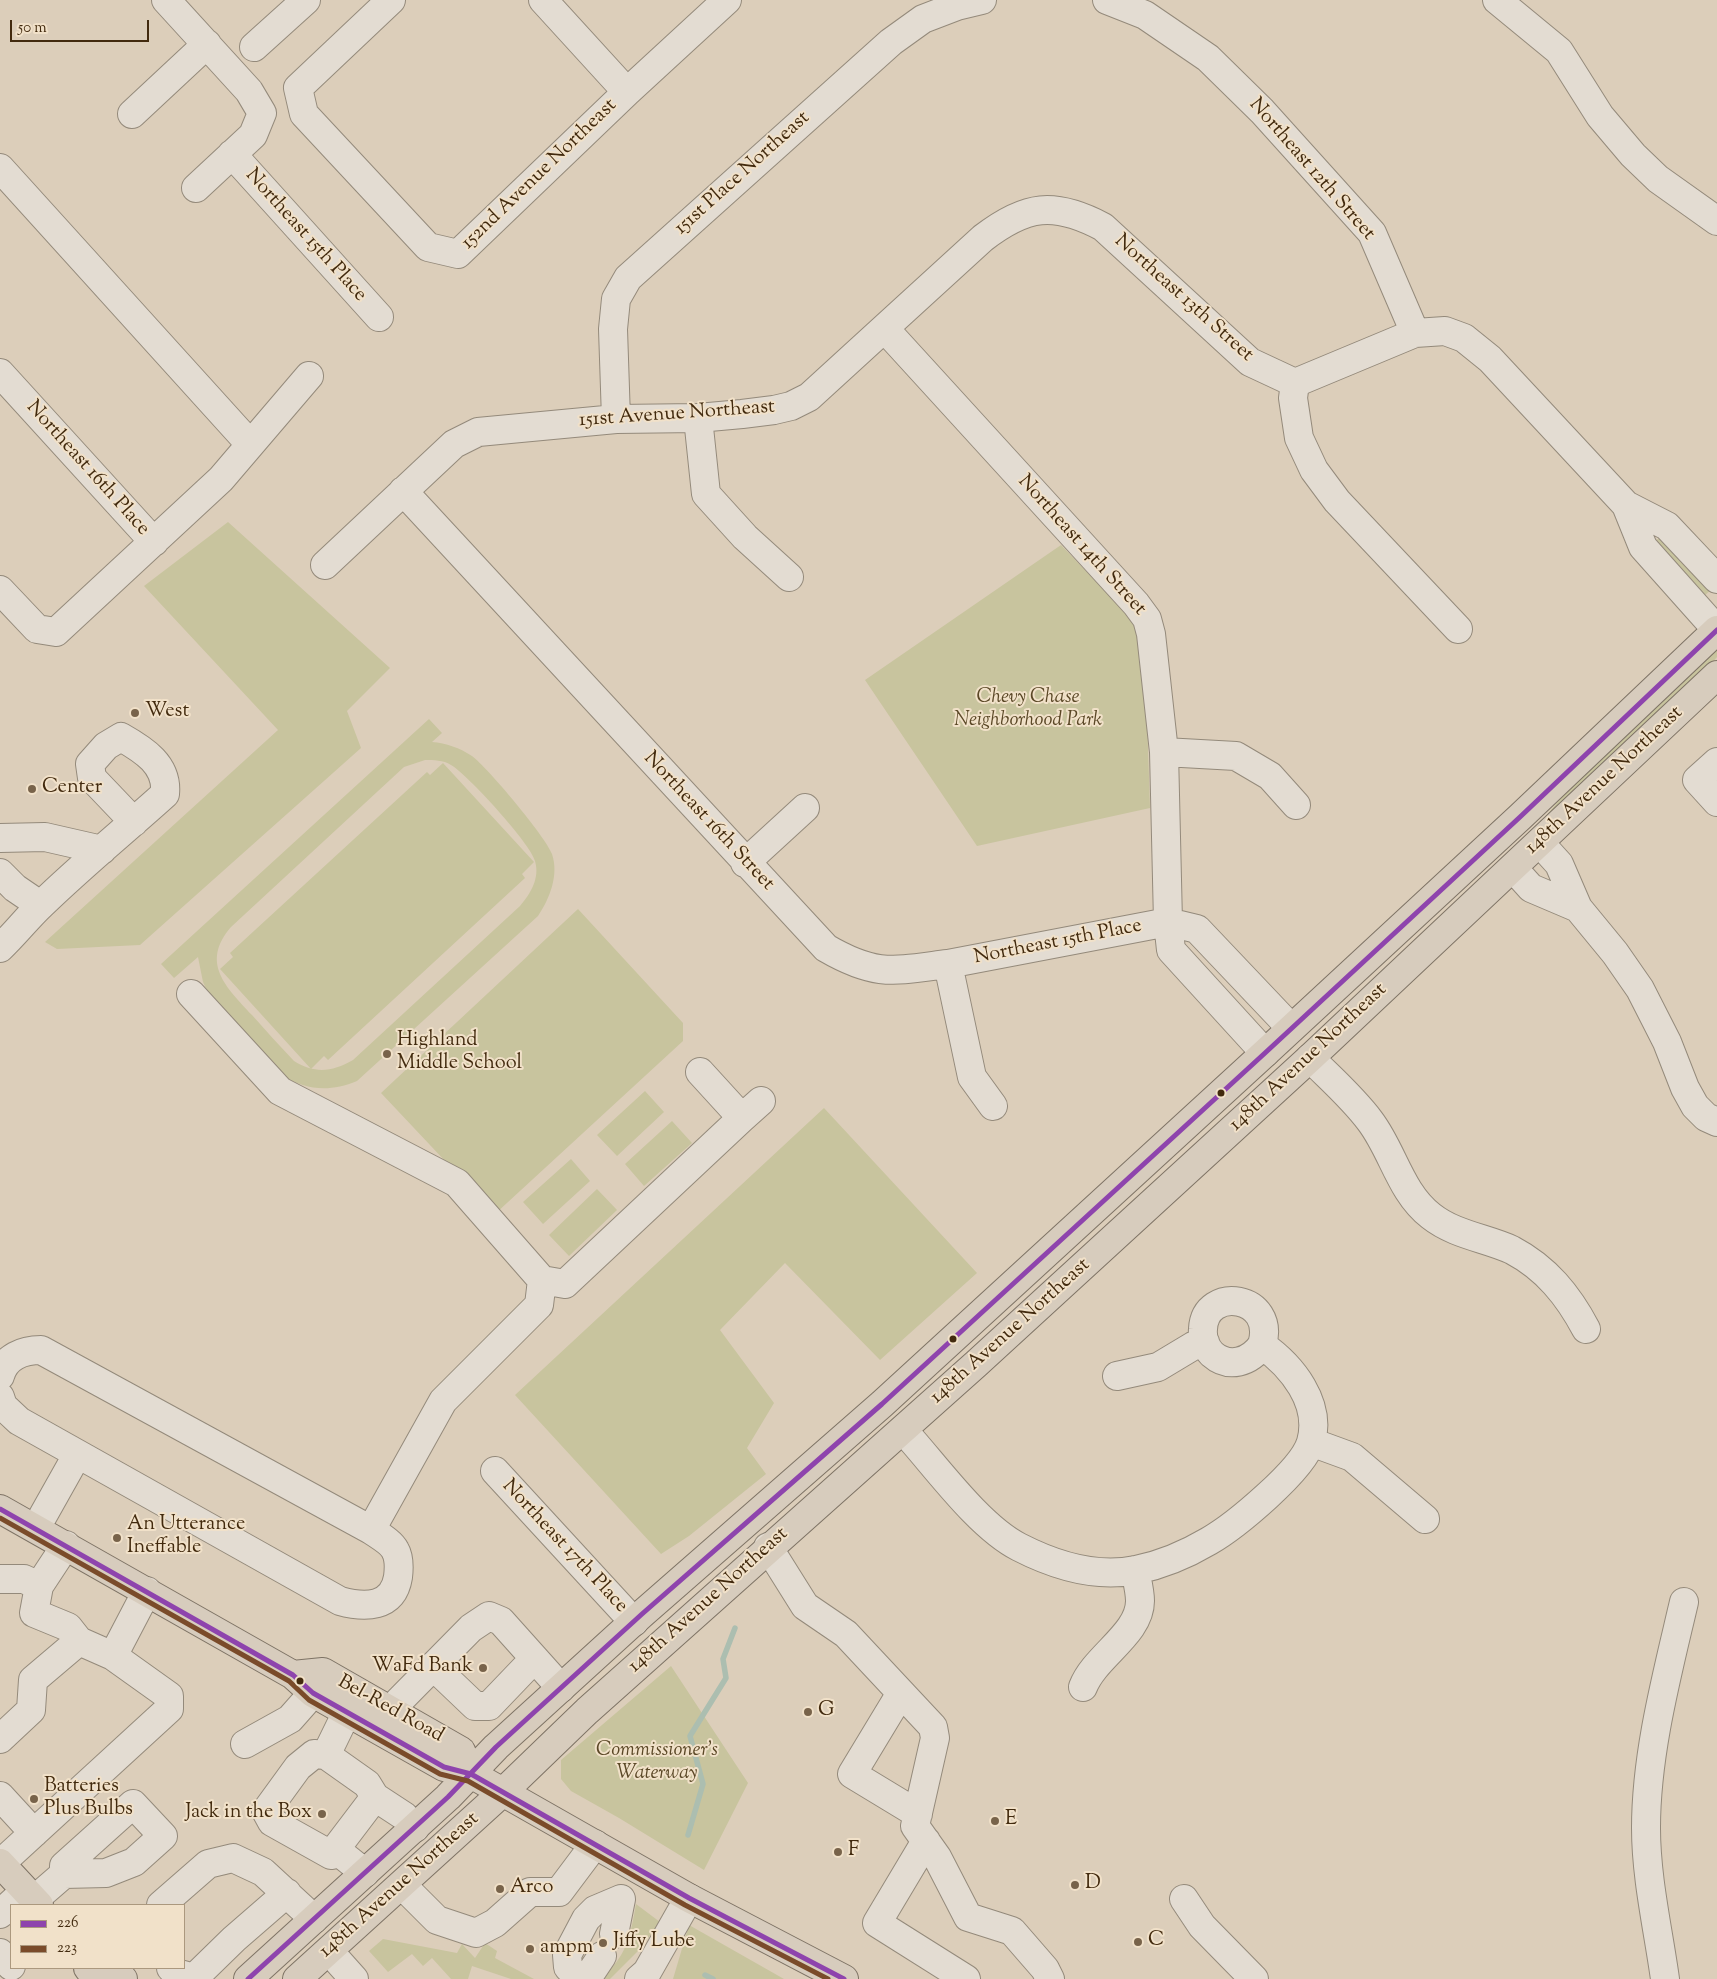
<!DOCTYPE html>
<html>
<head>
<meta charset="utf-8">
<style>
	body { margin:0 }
	#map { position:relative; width:1717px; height:1979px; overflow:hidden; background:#dcceba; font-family:"Sorts Mill Goudy",serif }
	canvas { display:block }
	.legend { position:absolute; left:10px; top:1904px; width:175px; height:65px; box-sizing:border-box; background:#f1e1c9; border:1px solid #ab987e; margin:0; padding:6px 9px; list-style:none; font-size:15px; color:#422a0e }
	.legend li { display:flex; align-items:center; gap:10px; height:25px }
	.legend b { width:25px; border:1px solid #ab987e }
	.scale { position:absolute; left:10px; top:20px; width:139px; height:22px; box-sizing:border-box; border:2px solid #422a0e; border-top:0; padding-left:6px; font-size:15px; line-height:18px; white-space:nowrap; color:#422a0e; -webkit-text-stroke:4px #f1e1c9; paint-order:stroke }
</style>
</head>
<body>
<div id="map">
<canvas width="1717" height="1979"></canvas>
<ul class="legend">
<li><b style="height:6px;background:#8e44ad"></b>226</li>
<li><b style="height:6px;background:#7a4b2a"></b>223</li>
</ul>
<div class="scale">50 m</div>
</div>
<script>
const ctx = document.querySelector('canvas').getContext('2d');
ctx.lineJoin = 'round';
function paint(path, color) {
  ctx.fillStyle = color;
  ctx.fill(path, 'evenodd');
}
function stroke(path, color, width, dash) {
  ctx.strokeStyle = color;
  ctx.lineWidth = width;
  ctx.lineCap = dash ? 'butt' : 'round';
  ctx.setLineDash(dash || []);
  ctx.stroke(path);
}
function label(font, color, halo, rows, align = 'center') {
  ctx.font = font + ' "Sorts Mill Goudy",serif';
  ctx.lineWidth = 4;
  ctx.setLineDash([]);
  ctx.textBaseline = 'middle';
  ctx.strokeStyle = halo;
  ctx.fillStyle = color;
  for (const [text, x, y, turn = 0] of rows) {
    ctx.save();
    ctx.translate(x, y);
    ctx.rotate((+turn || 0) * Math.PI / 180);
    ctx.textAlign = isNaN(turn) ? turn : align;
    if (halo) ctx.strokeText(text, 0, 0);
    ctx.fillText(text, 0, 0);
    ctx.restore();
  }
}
const green = new Path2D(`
	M 228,522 L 390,668 L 347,711 L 361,748 L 140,945 L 57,949 L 45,942 L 278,730 L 144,586 Z
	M 1659,538 L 1711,590 L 1704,596 L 1654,542 Z
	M 1061,545 L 1126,613 L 1139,634 L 1145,656 L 1150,808 L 977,846 L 865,680 Z
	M 1717,648 L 1717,657 L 1676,705 L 1449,911 L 1449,908 L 1540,823 L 1566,792 Z
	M 429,719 L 442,733 L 432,742 C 446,743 460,748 472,756 C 487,767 546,837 552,854 C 559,875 550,898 538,916 L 357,1081 C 330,1092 307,1091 282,1075 L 208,993 L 203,982 L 198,957 L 174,978 L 161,964 ZM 425,760 C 434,760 443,760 451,765 C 467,774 531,844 535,861 C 540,878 531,893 520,906 L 353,1060 C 332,1072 315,1074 294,1061 C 280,1046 266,1031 252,1015 C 226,987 200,963 231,927 L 404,767 Z
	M 443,763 L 534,862 L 522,874 L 525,878 L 328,1060 L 324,1056 L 311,1069 L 220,969 L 233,957 L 230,953 L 427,772 L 430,775 Z
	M 578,909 L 683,1023 L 683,1041 L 495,1214 L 381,1093 Z
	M 645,1091 L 664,1112 L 617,1156 L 597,1135 Z
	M 824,1108 L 977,1273 L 880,1360 L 785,1263 L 720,1330 L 774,1403 L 747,1448 L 766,1474 L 689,1536 L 661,1554 L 515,1395 Z
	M 672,1121 L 692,1143 L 644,1186 L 625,1164 Z
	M 571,1159 L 590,1181 L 543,1224 L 523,1202 Z
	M 597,1189 L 617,1210 L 569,1256 L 549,1235 Z
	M 671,1666 L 748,1783 L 704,1870 L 619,1818 L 571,1791 L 561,1779 L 561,1760 Z
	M 636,1904 L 660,1922 L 640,1949 L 610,1979 L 601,1979 C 627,1955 630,1938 636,1904 Z
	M 689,1925 L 784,1979 L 673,1979 Z
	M 383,1939 L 457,1953 L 462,1944 L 475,1958 L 485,1943 L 497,1951 L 495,1958 L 534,1979 L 511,1979 L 472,1966 L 468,1979 L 451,1979 L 432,1958 L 423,1966 L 412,1954 L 388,1972 L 369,1951 Z`);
const stream = new Path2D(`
	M 688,1835 L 703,1784 L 690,1736 L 726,1678 L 723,1659 L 735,1628
	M 705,1975 L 713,1979`);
const minor = new Path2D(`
	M 166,0 L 249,91 L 262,113 L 253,135 L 196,188
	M 391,0 L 298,88 L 304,114 L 428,247 L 458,254 L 627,92 L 727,0
	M 543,0 L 627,92
	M 1107,0 L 1145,15 L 1208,58 L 1262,111 L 1372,233 L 1415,333 L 1445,331 L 1464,338 L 1490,359 L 1626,505 L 1643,547 L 1717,630
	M 1497,0 L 1559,51 L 1600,116 L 1633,155 L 1658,179 L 1717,221
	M 254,47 L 306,0
	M 132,114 L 207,44
	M 232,154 L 379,317
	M 0,168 L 250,444
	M 885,329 L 1136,604 L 1147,619 L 1151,634 L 1164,752 L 1236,756 L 1270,776 L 1296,805
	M 0,373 L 154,542
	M 1295,383 L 1415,333
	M 698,418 L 706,494 L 745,537 L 789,577
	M 616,419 L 613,329 L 616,299 L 628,278 L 891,42 L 923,19 L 957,6 L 982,0
	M 403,491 L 826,948 C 876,977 893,971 948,964 L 972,1077 L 993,1106
	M 1626,505 L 1667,526 L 1717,579
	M 325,565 L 454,444 L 478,432 L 616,419 L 698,418 L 742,414 L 774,410 L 791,406 L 809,397 L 983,238 C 1026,205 1054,201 1103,227 L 1250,362 L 1295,383 L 1293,398 L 1299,438 L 1314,470 L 1337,501 L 1458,629
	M 0,590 L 37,629 L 56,632 L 221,479 L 309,376
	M 1164,752 L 1168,922 L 1171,950 L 1265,1053
	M 1717,762 L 1697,780 L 1717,802
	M 0,838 L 45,837 L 102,850
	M 1540,843 L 1559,864 L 1578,908 L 1615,953 L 1640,989 L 1667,1042 L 1685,1088 L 1695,1106 L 1706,1117 L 1717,1122
	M 745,863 L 805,808
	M 1513,868 L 1531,888 L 1578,908
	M 0,873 L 15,888 L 40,905
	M 0,948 C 15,934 27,918 42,904 C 81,866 124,831 165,794 C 168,765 144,750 121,737 L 106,746 L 90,764 L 92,778 L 134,822
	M 948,964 L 1168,922 L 1197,929 L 1291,1028
	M 191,994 L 280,1091 L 457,1183 L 542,1280 L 565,1284 L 742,1118 L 700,1072
	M 1310,1058 C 1330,1078 1353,1098 1370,1121 C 1393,1151 1400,1192 1431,1216 C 1455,1235 1486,1238 1512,1250 C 1546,1268 1568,1295 1586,1329
	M 742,1118 L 761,1101
	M 0,1376 C 5,1357 23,1350 41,1350 L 371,1530 C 378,1535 391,1542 395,1550 C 399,1557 399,1569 398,1577 C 393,1608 365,1608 340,1601 L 19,1421 L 3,1406 L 0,1397
	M 1117,1376 L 1158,1367 L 1193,1346 L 1205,1342
	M 903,1430 C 935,1465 978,1526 1019,1547 C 1054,1565 1096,1578 1136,1570 C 1161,1565 1187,1554 1209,1541 C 1235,1526 1303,1470 1311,1442 C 1322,1403 1292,1366 1262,1345 C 1277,1295 1205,1285 1203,1329 C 1202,1338 1206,1348 1212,1354 C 1229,1369 1250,1362 1262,1345
	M 1311,1442 L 1352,1457 L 1425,1519
	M 495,1471 L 634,1622
	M 36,1528 L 77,1455
	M 371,1530 L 443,1401 L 539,1305 L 542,1280
	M 66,1545 L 39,1586 L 34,1613 L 68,1627 L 79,1641 L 113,1656
	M 768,1547 L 805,1606 L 846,1634 L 933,1727 L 935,1738 L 915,1826 L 937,1857 L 968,1917 L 1012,1931 L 1045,1969 L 1050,1979
	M 0,1579 L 24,1579 L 39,1586
	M 433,1666 L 475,1706 L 489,1706 L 534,1659
	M 1083,1687 C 1095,1656 1140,1634 1140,1601 C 1140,1591 1137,1580 1135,1570
	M 901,1693 L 852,1774 L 918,1814
	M 393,1712 L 399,1701 L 471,1628 L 489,1616 L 501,1621 L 561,1688
	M 0,1739 L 31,1710 L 33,1680 L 79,1641
	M 245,1744 L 290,1719 L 313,1693
	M 326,1755 L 347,1712
	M 0,1796 L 34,1833
	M 926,1841 L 877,1923 L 966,1979
	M 331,1855 L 375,1797
	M 0,1864 L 169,1709 L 169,1696 L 113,1656 L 147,1591
	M 365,1873 L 340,1853 L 331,1855 L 272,1822 L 266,1811 L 298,1767 L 314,1754 L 326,1755 L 367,1784 L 375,1797 L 404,1816 L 415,1828
	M 402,1885 L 437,1920 L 476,1933 L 495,1923 L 530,1892 L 559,1892 L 595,1844
	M 1184,1899 L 1202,1926 L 1254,1979
	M 34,1900 L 64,1874 L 106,1873 L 134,1862 L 163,1836 L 133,1804 L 64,1866 L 64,1874
	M 161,1905 L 208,1864 L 233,1858 L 263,1872 L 314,1919
	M 0,1914 L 25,1891
	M 329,1951 L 354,1979
	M 0,1953 L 11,1966
	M 602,1956 L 590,1974 C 579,1977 575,1975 568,1967 L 567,1955 L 586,1919 L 595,1910 L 621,1899 L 614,1934
	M 171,1968 L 176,1973 L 194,1978 L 234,1939 L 287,1893
	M 639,1979 L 647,1972 L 689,1898
	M 1665,1979 C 1658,1929 1646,1878 1646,1828 C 1646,1753 1667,1675 1684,1602`);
const major = new Path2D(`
	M 0,1509 L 293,1675 L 313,1693 L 444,1767 L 471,1774 L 689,1898 L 844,1979
	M 293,1675 L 323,1672 L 461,1751 L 471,1774
	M 0,1863 L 39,1905
	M 88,1968 L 97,1979
	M 113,1968 L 123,1979
	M 248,1979 L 448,1797 L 496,1747 L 642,1614 L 882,1404 L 1265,1053 L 1520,817 L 1717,630
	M 297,1979 L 503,1792 L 587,1711 L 976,1364 L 1310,1058 L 1717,675`);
const bus1 = new Path2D(`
	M 0,1509 L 293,1675 L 313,1693 L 444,1767 L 471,1774 L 689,1898 L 844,1979
	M 248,1979 L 448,1797 L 496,1747 L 642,1614 L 882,1404 L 1265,1053 L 1520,817 L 1717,630`);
const bus2 = new Path2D(`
	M 0,1518 L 289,1681 L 309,1700 L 440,1774 L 468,1781 L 685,1905 L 828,1979`);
const markers = [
	[135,713,5,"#78634a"],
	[32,789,5,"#78634a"],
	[387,1054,5,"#78634a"],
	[1221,1093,4.5,"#422a0e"],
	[953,1339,4.5,"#422a0e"],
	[117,1538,5,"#78634a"],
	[483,1668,5,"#78634a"],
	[300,1681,4.5,"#422a0e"],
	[808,1712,5,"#78634a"],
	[34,1799,5,"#78634a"],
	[322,1814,5,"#78634a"],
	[995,1821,5,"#78634a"],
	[838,1852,5,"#78634a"],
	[1075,1885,5,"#78634a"],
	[500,1889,5,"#78634a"],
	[1138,1942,5,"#78634a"],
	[603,1943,5,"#78634a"],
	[530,1949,5,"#78634a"]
];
const streetNames = [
	["Northeast 12th Street",1311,170,49],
	["151st Place Northeast",743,174,-42],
	["152nd Avenue Northeast",540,175,-44],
	["Northeast 15th Place",305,236,48],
	["Northeast 13th Street",1183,299,42],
	["151st Avenue Northeast",677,415,-4],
	["Northeast 16th Place",87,469,48],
	["Northeast 14th Street",1081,546,48],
	["148th Avenue Northeast",1605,781,-43],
	["Northeast 16th Street",708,822,47],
	["Northeast 15th Place",1058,943,-11],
	["148th Avenue Northeast",1309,1058,-43],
	["148th Avenue Northeast",1011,1332,-42],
	["Northeast 17th Place",564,1547,47],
	["148th Avenue Northeast",709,1601,-42],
	["Bel-Red Road",390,1710,29],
	["148th Avenue Northeast",400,1886,-42]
];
const parkNames = [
	["Chevy Chase",1028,699],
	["Neighborhood Park",1028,722],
	["Commissioner's",657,1752],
	["Waterway",657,1775]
];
const poiNames = [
	["West",145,713],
	["Center",42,789],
	["Highland",397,1042],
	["Middle School",397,1065],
	["An Utterance",127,1526],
	["Ineffable",127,1549],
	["WaFd Bank",473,1668,"right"],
	["G",818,1712],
	["Batteries",44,1788],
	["Plus Bulbs",44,1811],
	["Jack in the Box",312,1814,"right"],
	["E",1005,1821],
	["F",848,1852],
	["D",1085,1885],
	["Arco",510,1889],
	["C",1148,1942],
	["Jiffy Lube",613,1943],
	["ampm",540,1949]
];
paint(green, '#c8c49e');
stroke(stream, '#acbeb0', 5.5);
stroke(minor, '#948a7b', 30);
stroke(major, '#7e7365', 30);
stroke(minor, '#e3dcd2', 28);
stroke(major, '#d7ccbd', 28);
stroke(bus1, '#8e44ad', 5);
stroke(bus2, '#7a4b2a', 5);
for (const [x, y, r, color] of markers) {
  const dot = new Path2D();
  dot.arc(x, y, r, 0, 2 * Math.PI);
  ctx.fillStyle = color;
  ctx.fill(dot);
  stroke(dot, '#f1e1c9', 2);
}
label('20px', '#422a0e', '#f1e1c9', streetNames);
label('italic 20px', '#5a4726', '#f1e1c9', parkNames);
label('20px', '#422a0e', '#f1e1c9', poiNames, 'left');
</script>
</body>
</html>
